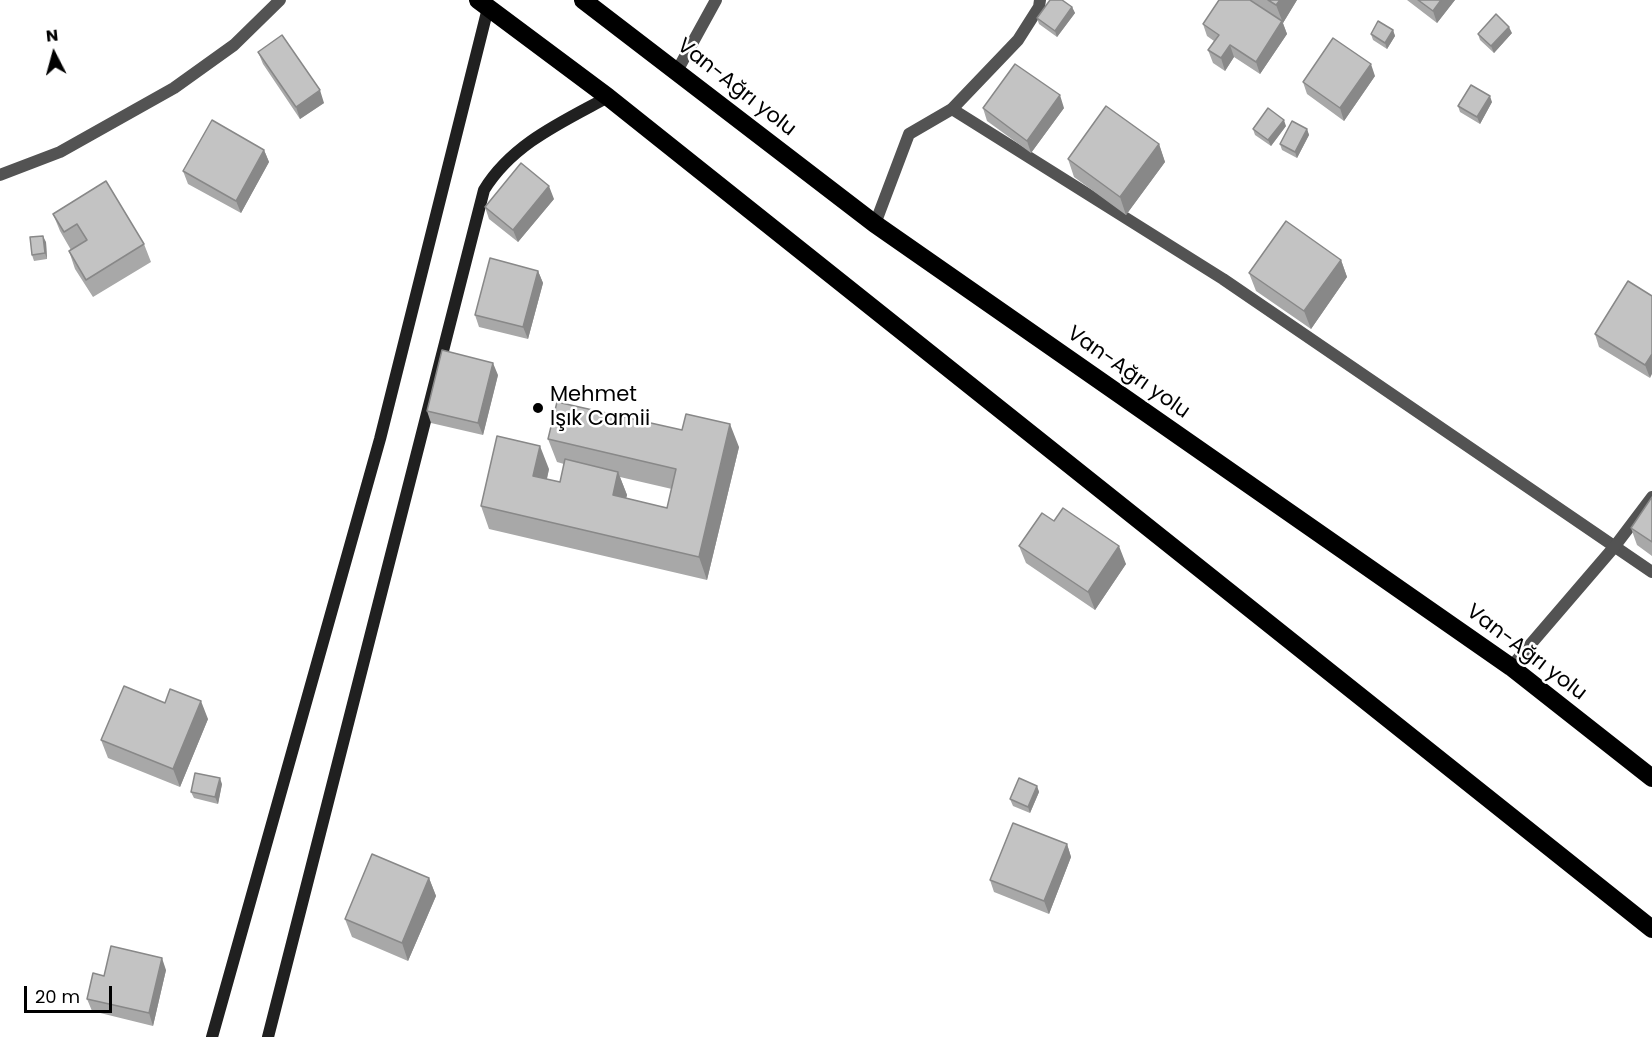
<!DOCTYPE html>
<html>
<head>
<meta charset="utf-8">
<style>
	body { margin:0 }
	#map { position:relative; width:1652px; height:1037px; overflow:hidden; background:#fff; font-family:Poppins,sans-serif }
	canvas { display:block }
	.north { position:absolute; left:24px; top:24px; width:60px; height:60px; -webkit-text-stroke:4px #fff; paint-order:stroke; rotate:354deg; font-size:16px; font-weight:700; line-height:24px; text-align:center; color:#000 }
	.north::after { content:''; display:block; margin:auto; width:21px; height:27px; background:#000; clip-path:polygon(50% 0,100% 100%,50% 72%,0 100%) }
	.scale { position:absolute; left:24px; top:986px; width:88px; height:27px; box-sizing:border-box; border:3px solid #000; border-top:0; padding-left:8px; font-size:18px; line-height:21px; white-space:nowrap; color:#000; -webkit-text-stroke:4px #fff; paint-order:stroke }
</style>
</head>
<body>
<div id="map">
<canvas width="1652" height="1037"></canvas>
<div class="north">N</div>
<div class="scale">20 m</div>
</div>
<script>
const ctx = document.querySelector('canvas').getContext('2d');
ctx.lineJoin = 'round';
function stroke(path, color, width, dash) {
  ctx.strokeStyle = color;
  ctx.lineWidth = width;
  ctx.lineCap = dash ? 'butt' : 'round';
  ctx.setLineDash(dash || []);
  ctx.stroke(path);
}
function paint(path, color) {
  ctx.fillStyle = color;
  ctx.fill(path, 'evenodd');
}
function label(font, color, halo, rows, align = 'center') {
  ctx.font = font + ' Poppins,sans-serif';
  ctx.lineWidth = 5;
  ctx.setLineDash([]);
  ctx.textBaseline = 'middle';
  ctx.strokeStyle = halo;
  ctx.fillStyle = color;
  for (const [text, x, y, turn = 0] of rows) {
    ctx.save();
    ctx.translate(x, y);
    ctx.rotate((+turn || 0) * Math.PI / 180);
    ctx.textAlign = isNaN(turn) ? turn : align;
    if (halo) ctx.strokeText(text, 0, 0);
    ctx.fillText(text, 0, 0);
    ctx.restore();
  }
}
const lane = new Path2D(`
	M 952,109 L 1223,279 L 1652,572`);
const street = new Path2D(`
	M 677,71 L 716,0
	M 0,175 L 60,152 L 174,88 L 234,45 L 280,0
	M 875,224 L 909,134 L 952,109 L 1018,40 L 1039,7 L 1040,0
	M 1511,667 L 1615,546 L 1652,497`);
const secondary = new Path2D(`
	M 212,1037 L 380,439 L 488,8
	M 268,1037 L 484,190 C 512,144 562,122 608,97`);
const highway = new Path2D(`
	M 478,0 L 608,97 L 1652,929
	M 583,0 L 875,224 L 1511,667 L 1652,778`);
const wall = new Path2D(`
	M 1219,0 L 1297,0 L 1283,23 L 1287,34 L 1260,74 L 1234,57 L 1225,71 L 1213,63 L 1208,50 L 1214,41 L 1207,36 L 1203,24 Z
	M 1407,0 L 1455,0 L 1437,23 Z
	M 1072,7 L 1075,13 L 1057,37 L 1039,24 L 1037,18 Z
	M 1393,30 L 1395,36 L 1387,49 L 1373,40 L 1371,34 Z
	M 1512,33 L 1494,53 L 1480,40 L 1478,34 Z
	M 258,52 L 324,103 L 300,119 L 263,64 Z
	M 1375,76 L 1344,121 L 1307,94 L 1303,82 Z
	M 1492,102 L 1480,124 L 1460,112 L 1458,106 Z
	M 983,108 L 1064,108 L 1031,153 L 987,121 Z
	M 1286,126 L 1271,146 L 1255,135 L 1253,129 Z
	M 1307,129 L 1309,135 L 1297,158 L 1282,150 L 1280,144 Z
	M 1159,144 L 1165,162 L 1126,215 L 1074,177 L 1068,159 Z
	M 264,150 L 269,162 L 241,213 L 188,184 L 183,171 Z
	M 554,199 L 518,242 L 489,219 L 485,207 Z
	M 53,214 L 144,244 L 151,262 L 93,297 L 75,269 L 69,251 L 71,250 L 60,231 Z
	M 46,242 L 47,259 L 34,261 L 32,255 Z
	M 1341,260 L 1347,277 L 1311,329 L 1256,291 L 1249,273 Z
	M 538,271 L 543,283 L 528,339 L 479,327 L 475,315 Z
	M 1628,281 L 1650,378 L 1599,347 L 1595,334 Z
	M 498,375 L 483,435 L 431,423 L 427,411 Z
	M 682,430 L 739,447 L 707,580 L 489,529 L 481,506 L 549,469 L 547,479 L 560,482 L 564,464 L 557,462 L 548,439 ZM 620,477 L 672,489 L 667,508 L 626,498 L 627,495 Z
	M 1652,497 L 1652,556 L 1637,545 L 1631,528 Z
	M 1054,521 L 1126,564 L 1095,610 L 1026,563 L 1019,546 Z
	M 165,703 L 208,719 L 180,787 L 108,758 L 101,740 Z
	M 222,784 L 218,804 L 194,798 L 191,792 Z
	M 1037,786 L 1039,792 L 1030,813 L 1013,806 L 1010,799 Z
	M 1067,844 L 1071,857 L 1049,914 L 994,892 L 990,880 Z
	M 429,878 L 436,896 L 408,961 L 352,937 L 345,919 Z
	M 166,970 L 153,1026 L 92,1011 L 87,999 L 104,976 Z`);
const shadedWall = new Path2D(`
	M 1280,0 L 1297,0 L 1283,23 L 1276,5 Z
	M 1441,0 L 1455,0 L 1437,23 L 1433,11 Z
	M 1072,7 L 1075,13 L 1057,37 L 1055,31 Z
	M 1282,21 L 1287,34 L 1260,74 L 1256,62 Z
	M 1509,27 L 1512,33 L 1494,53 L 1491,46 Z
	M 1393,30 L 1395,36 L 1387,49 L 1385,43 Z
	M 1230,45 L 1234,57 L 1225,71 L 1221,58 Z
	M 1371,64 L 1375,76 L 1344,121 L 1340,108 Z
	M 320,90 L 324,103 L 300,119 L 296,107 Z
	M 1060,95 L 1064,108 L 1031,153 L 1027,141 Z
	M 1490,96 L 1492,102 L 1480,124 L 1477,117 Z
	M 1284,120 L 1286,126 L 1271,146 L 1268,140 Z
	M 1307,129 L 1309,135 L 1297,158 L 1295,152 Z
	M 1159,144 L 1165,162 L 1126,215 L 1120,197 Z
	M 264,150 L 269,162 L 241,213 L 236,201 Z
	M 549,186 L 554,199 L 518,242 L 513,230 Z
	M 43,236 L 46,242 L 47,259 L 45,253 Z
	M 1341,260 L 1347,277 L 1311,329 L 1304,311 Z
	M 538,271 L 543,283 L 528,339 L 523,327 Z
	M 1652,354 L 1652,374 L 1650,378 L 1645,365 Z
	M 493,363 L 498,375 L 483,435 L 478,423 Z
	M 730,424 L 739,447 L 707,580 L 699,557 Z
	M 540,446 L 549,469 L 542,499 L 533,476 Z
	M 618,472 L 627,495 L 621,518 L 613,495 Z
	M 1119,546 L 1126,564 L 1095,610 L 1088,592 Z
	M 201,701 L 208,719 L 180,787 L 173,769 Z
	M 220,778 L 222,784 L 218,804 L 215,797 Z
	M 1037,786 L 1039,792 L 1030,813 L 1028,807 Z
	M 1067,844 L 1071,857 L 1049,914 L 1044,901 Z
	M 429,878 L 436,896 L 408,961 L 402,943 Z
	M 162,958 L 166,970 L 153,1026 L 149,1013 Z`);
const building = new Path2D(`
	M 1050,0 L 1062,0 L 1072,7 L 1055,31 L 1037,18 Z
	M 1219,0 L 1250,0 L 1282,21 L 1256,62 L 1230,45 L 1221,58 L 1208,50 L 1219,35 L 1203,24 Z
	M 1268,0 L 1280,0 L 1276,5 Z
	M 1418,0 L 1441,0 L 1433,11 Z
	M 1496,14 L 1509,27 L 1491,46 L 1478,34 Z
	M 1378,21 L 1393,30 L 1385,43 L 1371,34 Z
	M 282,35 L 320,90 L 296,107 L 258,52 Z
	M 1333,38 L 1371,64 L 1340,108 L 1303,82 Z
	M 1015,64 L 1060,95 L 1027,141 L 983,108 Z
	M 1471,85 L 1490,96 L 1477,117 L 1458,106 Z
	M 1106,106 L 1159,144 L 1120,197 L 1068,159 Z
	M 1268,108 L 1284,120 L 1268,140 L 1253,129 Z
	M 212,120 L 264,150 L 236,201 L 183,171 Z
	M 1292,121 L 1307,129 L 1295,152 L 1280,144 Z
	M 521,163 L 549,186 L 513,230 L 485,207 Z
	M 106,181 L 144,244 L 86,280 L 69,251 L 87,240 L 77,224 L 64,232 L 53,214 Z
	M 1286,221 L 1341,260 L 1304,311 L 1249,273 Z
	M 43,236 L 45,253 L 32,255 L 30,237 Z
	M 490,258 L 538,271 L 523,327 L 475,315 Z
	M 1628,281 L 1652,296 L 1652,354 L 1645,365 L 1595,334 Z
	M 442,350 L 493,363 L 478,423 L 427,411 Z
	M 557,402 L 682,430 L 686,414 L 730,424 L 699,557 L 481,506 L 497,436 L 540,446 L 533,476 L 560,482 L 565,459 L 618,472 L 613,495 L 667,508 L 676,469 L 548,439 Z
	M 1652,497 L 1652,542 L 1631,528 Z
	M 1063,508 L 1119,546 L 1088,592 L 1019,546 L 1042,513 L 1054,521 Z
	M 124,686 L 165,703 L 170,689 L 201,701 L 173,769 L 101,740 Z
	M 195,773 L 220,778 L 215,797 L 191,792 Z
	M 1019,778 L 1037,786 L 1028,807 L 1010,799 Z
	M 1013,823 L 1067,844 L 1044,901 L 990,880 Z
	M 372,854 L 429,878 L 402,943 L 345,919 Z
	M 111,946 L 162,958 L 149,1013 L 87,999 L 93,973 L 104,976 Z`);
const markers = [
	[538,408,6,"#000"]
];
const streetNames = [
	["Van-Ağrı yolu",736,88,38],
	["Van-Ağrı yolu",1128,373,35],
	["Van-Ağrı yolu",1526,653,37]
];
const poiNames = [
	["Mehmet",550,396],
	["Işık Camii",550,420]
];
stroke(lane, '#535353', 12);
stroke(street, '#535353', 12);
stroke(secondary, '#202020', 12);
stroke(highway, '#000', 18);
paint(wall, '#a8a8a8');
paint(shadedWall, '#888');
paint(building, '#c3c3c3');
stroke(building, '#888', 1.5);
for (const [x, y, r, color] of markers) {
  const dot = new Path2D();
  dot.arc(x, y, r, 0, 2 * Math.PI);
  ctx.fillStyle = color;
  ctx.fill(dot);
  stroke(dot, '#fff', 2);
}
label('21px', '#000', '#fff', streetNames);
label('21px', '#000', '#fff', poiNames, 'left');
</script>
</body>
</html>
